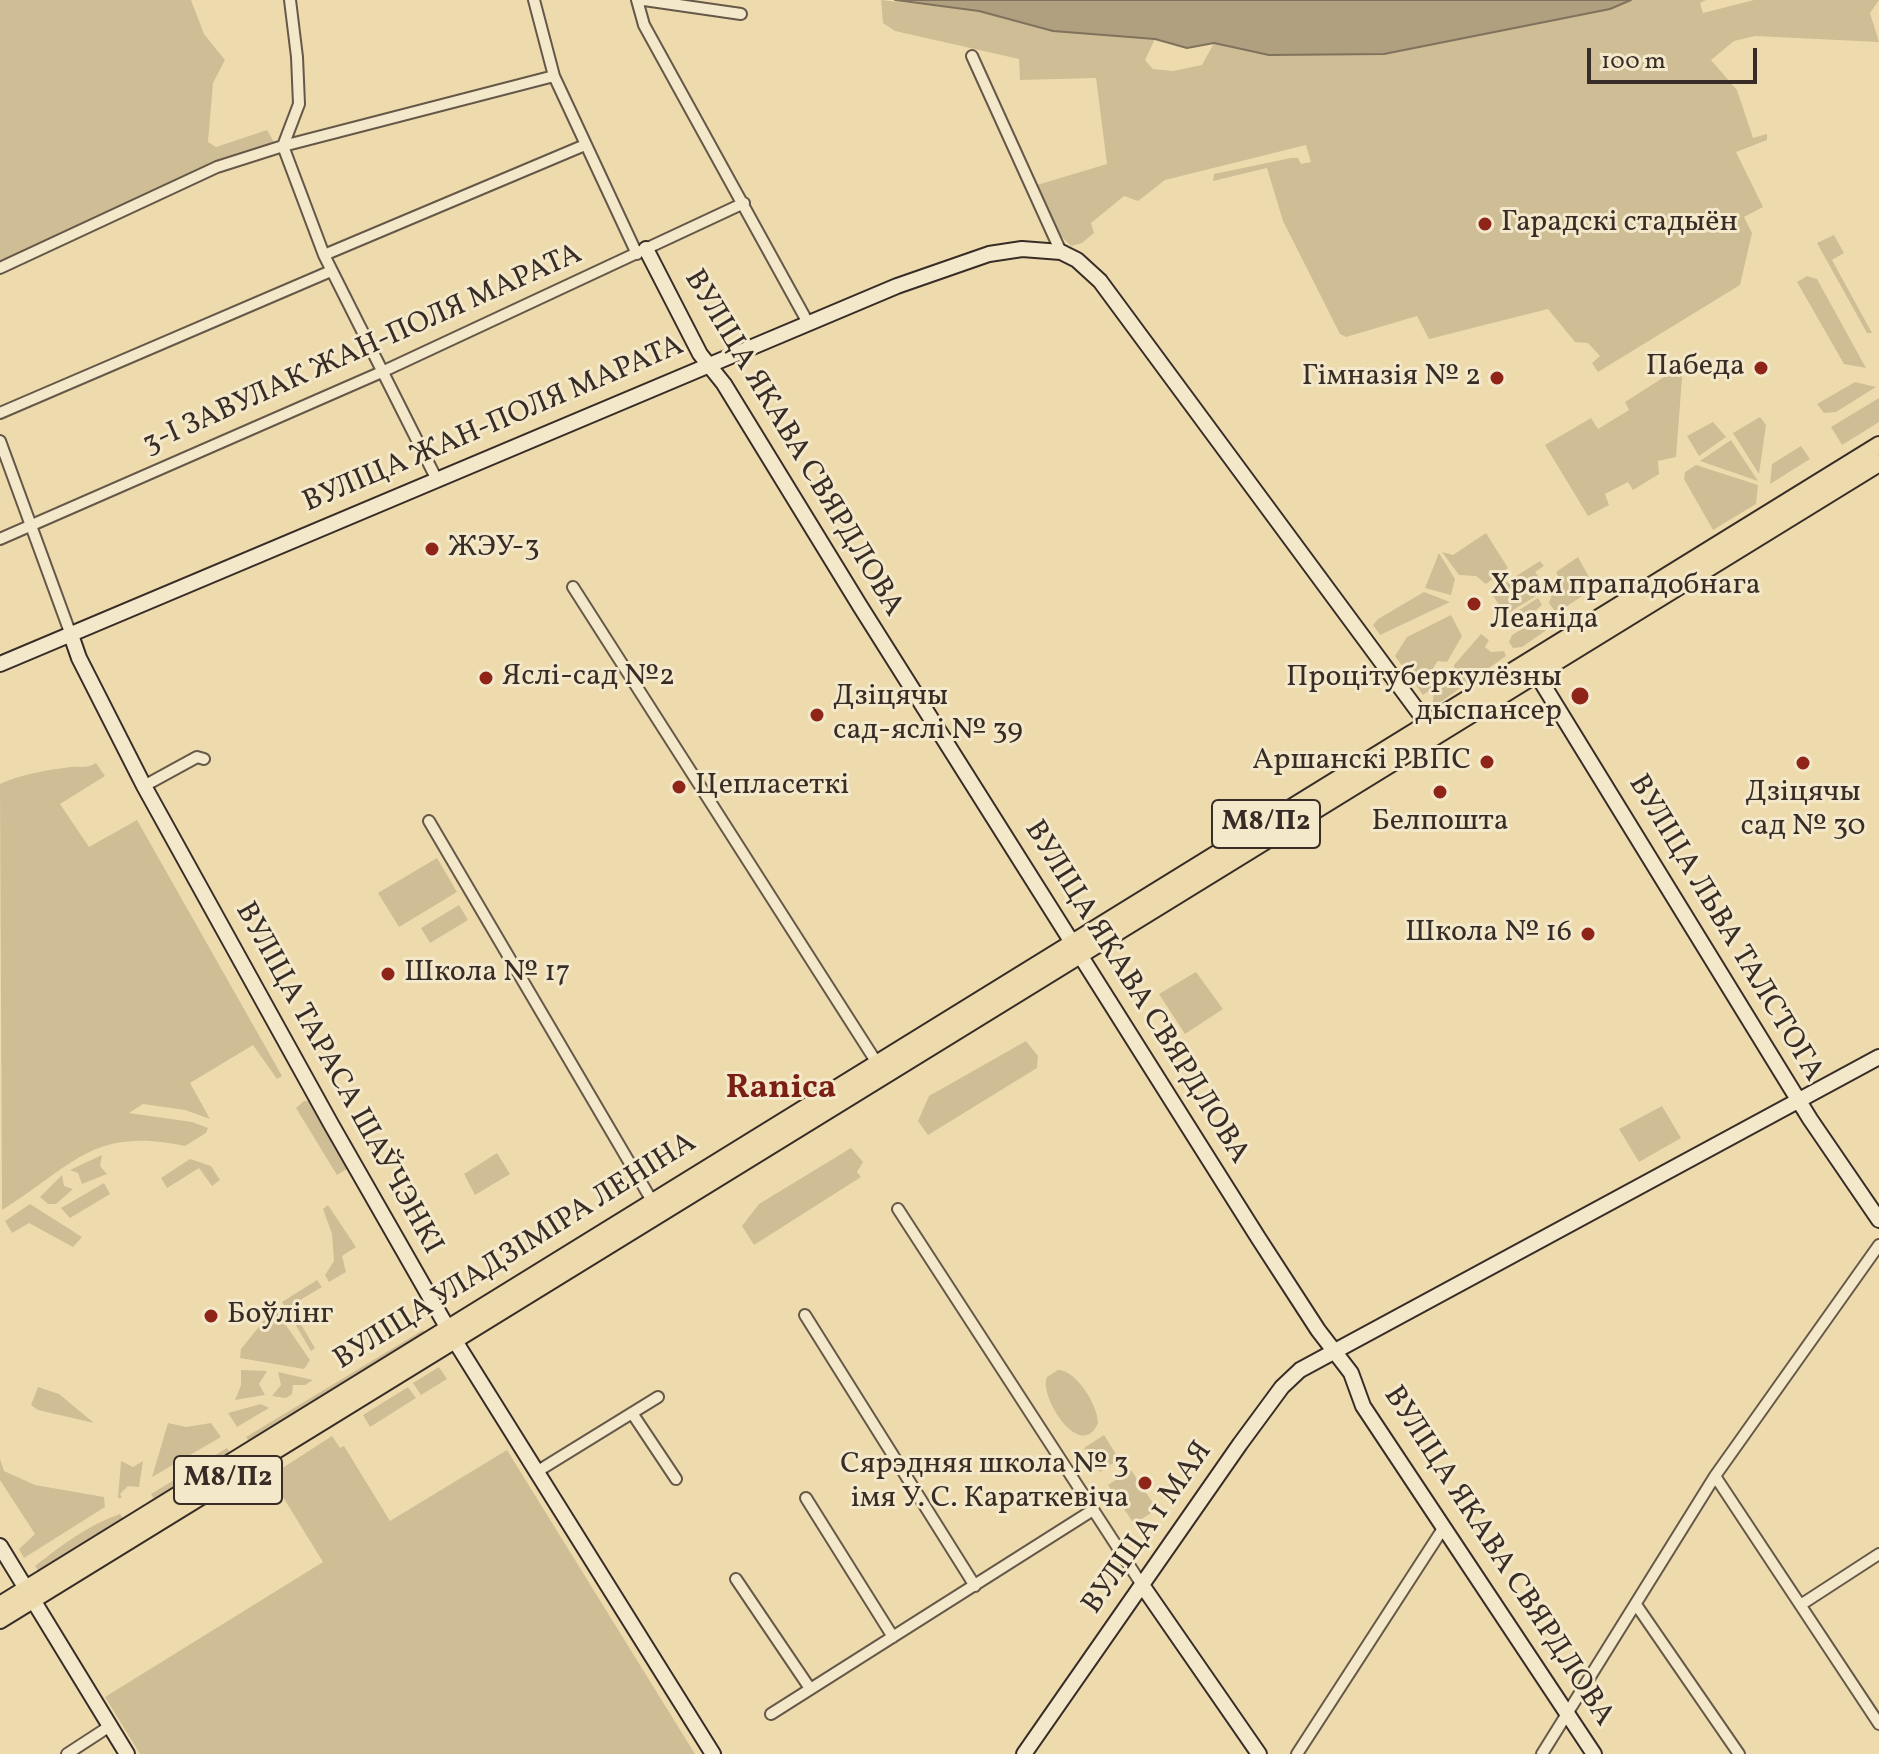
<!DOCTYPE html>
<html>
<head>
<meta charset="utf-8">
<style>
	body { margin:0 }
	#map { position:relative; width:1879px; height:1754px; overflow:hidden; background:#eedbad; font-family:Vollkorn,serif }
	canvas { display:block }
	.scale { position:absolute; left:1587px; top:48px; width:170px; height:36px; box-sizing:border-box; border:4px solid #382c27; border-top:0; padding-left:10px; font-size:24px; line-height:28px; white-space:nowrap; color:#382c27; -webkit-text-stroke:6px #f4e8ca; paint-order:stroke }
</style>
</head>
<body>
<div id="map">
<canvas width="1879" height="1754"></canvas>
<div class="scale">100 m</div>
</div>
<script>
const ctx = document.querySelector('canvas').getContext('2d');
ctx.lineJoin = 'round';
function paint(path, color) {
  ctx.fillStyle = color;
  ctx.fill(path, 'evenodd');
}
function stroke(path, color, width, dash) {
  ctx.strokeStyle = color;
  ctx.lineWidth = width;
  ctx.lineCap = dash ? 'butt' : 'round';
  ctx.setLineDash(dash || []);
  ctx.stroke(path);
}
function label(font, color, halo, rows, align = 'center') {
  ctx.font = font + ' Vollkorn,serif';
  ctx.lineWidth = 6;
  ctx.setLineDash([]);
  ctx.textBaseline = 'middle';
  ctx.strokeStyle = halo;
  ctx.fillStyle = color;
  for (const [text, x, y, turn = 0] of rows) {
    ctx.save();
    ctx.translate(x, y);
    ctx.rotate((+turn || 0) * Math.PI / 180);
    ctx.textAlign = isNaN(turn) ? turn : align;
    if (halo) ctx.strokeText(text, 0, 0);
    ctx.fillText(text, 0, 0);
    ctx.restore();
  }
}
const green = new Path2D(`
	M 0,0 L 191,0 L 204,34 L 225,60 L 213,83 L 208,142 L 216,147 L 267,130 L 274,142 L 205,167 L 0,261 Z
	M 881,0 L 979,11 L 1053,31 L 1155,39 L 1145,60 L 1153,69 L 1173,71 L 1202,65 L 1214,43 L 1269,55 L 1484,33 L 1610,9 L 1631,0 L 1706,0 L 1700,3 L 1703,13 L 1754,0 L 1879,0 L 1870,13 L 1879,42 L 1755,36 L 1734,41 L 1711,60 L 1737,90 L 1753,138 L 1767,134 L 1767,140 L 1736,152 L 1763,207 L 1744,217 L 1752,233 L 1740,285 L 1598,372 L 1592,363 L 1600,356 L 1588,343 L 1575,342 L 1548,309 L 1429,339 L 1417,316 L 1346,337 L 1340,334 L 1283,221 L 1267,168 L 1213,181 L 1214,174 L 1291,158 L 1298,158 L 1301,164 L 1311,162 L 1306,145 L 1165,180 L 1138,201 L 1124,196 L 1091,223 L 1094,233 L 1082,243 L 1071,246 L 1061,236 L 1037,185 L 1107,164 L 1096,78 L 1020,80 L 1019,59 L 895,31 L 883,23 Z
	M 1834,235 L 1844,253 L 1832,260 L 1872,333 L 1867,333 L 1817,243 Z
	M 1807,276 L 1817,279 L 1866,368 L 1844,364 L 1797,282 Z
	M 1683,365 L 1676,457 L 1658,461 L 1659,474 L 1633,490 L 1628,482 L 1605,494 L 1609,505 L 1588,516 L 1545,445 L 1591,418 L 1598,429 L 1629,410 L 1625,402 Z
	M 1855,382 L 1876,387 L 1836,412 L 1824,413 L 1817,404 Z
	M 1879,398 L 1879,422 L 1842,445 L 1831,427 Z
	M 1760,417 L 1766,425 L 1759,474 L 1733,433 Z
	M 1713,422 L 1726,437 L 1699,456 L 1687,436 Z
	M 1731,440 L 1758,481 L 1700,461 Z
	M 1801,446 L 1810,459 L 1770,484 L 1772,464 Z
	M 1696,465 L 1758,485 L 1756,504 L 1713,530 L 1684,479 L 1685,472 Z
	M 1486,533 L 1508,568 L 1486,584 L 1476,576 L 1459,575 L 1442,552 L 1453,555 Z
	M 1439,553 L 1455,579 L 1451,595 L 1425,588 Z
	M 1578,557 L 1595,588 L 1556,613 L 1549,603 L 1558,576 L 1556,572 Z
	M 1540,561 L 1544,566 L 1535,572 L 1540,579 L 1535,582 L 1539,588 L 1534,592 L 1536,596 L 1505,615 L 1491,592 Z
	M 1424,592 L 1450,602 L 1380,635 L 1373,625 L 1378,619 Z
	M 1538,598 L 1542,605 C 1529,615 1521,630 1501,630 L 1497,624 Z
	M 1451,615 L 1462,636 L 1447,662 L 1438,661 C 1431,670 1428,677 1433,688 L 1423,695 L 1395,656 L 1407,637 Z
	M 1544,616 L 1551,627 L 1522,647 L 1513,648 L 1509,642 L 1512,635 Z
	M 1481,634 L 1489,640 L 1485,647 L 1491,652 L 1504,651 L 1506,656 L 1432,708 L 1434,692 L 1455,682 L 1454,665 Z
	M 96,763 L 105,776 L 60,804 L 89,847 L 137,820 L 282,1076 L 277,1079 L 253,1045 L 190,1083 L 210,1119 L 185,1110 L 143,1104 L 129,1113 L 192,1122 L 208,1128 L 206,1133 L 185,1146 C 92,1126 73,1166 2,1210 L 0,784 C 22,774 47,770 71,767 C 81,766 86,769 96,763 Z
	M 437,858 L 457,892 L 399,927 L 378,893 Z
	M 459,905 L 468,920 L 430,943 L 421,928 Z
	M 1196,972 L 1223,1009 L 1185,1034 L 1159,994 Z
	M 1026,1041 L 1038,1056 L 1037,1068 L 928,1135 L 918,1121 L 929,1096 Z
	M 304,1101 L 311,1101 L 350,1167 L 337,1175 L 296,1108 Z
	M 1662,1106 L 1681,1138 L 1639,1162 L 1619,1129 Z
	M 851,1148 L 863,1162 L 857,1172 L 861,1177 L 754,1245 L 742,1226 L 759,1204 Z
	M 497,1153 L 510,1174 L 475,1195 L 464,1174 Z
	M 102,1155 L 100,1166 L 107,1174 L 82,1184 L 78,1173 L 70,1170 Z
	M 190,1159 L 211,1166 L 220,1180 L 212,1186 L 199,1168 L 167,1188 L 161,1178 Z
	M 62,1175 L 64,1186 L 73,1189 L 56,1204 L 48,1204 L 40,1197 Z
	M 104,1183 L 110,1194 L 70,1218 L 61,1208 Z
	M 30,1204 L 82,1237 L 73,1247 L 29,1223 L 12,1233 L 5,1221 Z
	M 328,1205 L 356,1247 L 342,1256 L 346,1272 L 329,1282 L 325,1275 L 334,1261 L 332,1234 L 323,1209 Z
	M 317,1280 L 322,1287 L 290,1306 L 315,1348 L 311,1351 L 282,1302 Z
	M 274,1308 L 310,1360 L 304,1369 L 240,1358 L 241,1349 Z
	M 423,1330 L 427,1336 L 250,1443 L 246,1437 Z
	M 439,1367 L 447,1379 L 421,1395 L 413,1383 Z
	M 241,1370 L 267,1371 L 259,1384 L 265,1395 L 235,1400 L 241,1385 Z
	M 1058,1370 C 1076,1370 1098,1405 1098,1423 C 1081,1463 1038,1396 1047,1377 Z
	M 278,1372 L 313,1380 L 305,1385 L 293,1385 L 292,1394 L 286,1398 L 272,1396 L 281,1385 Z
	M 38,1387 L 59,1394 L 94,1423 L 38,1410 L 31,1405 Z
	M 408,1387 L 416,1398 L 370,1427 L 363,1415 Z
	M 261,1404 L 269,1408 L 237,1427 L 228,1413 Z
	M 168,1423 L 186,1427 L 211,1423 L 221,1437 L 152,1477 Z
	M 1104,1435 L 1119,1459 L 1100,1472 L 1084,1448 Z
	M 332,1436 L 340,1448 L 344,1446 L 390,1521 L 507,1450 L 695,1754 L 140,1754 L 105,1697 L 323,1562 L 270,1476 Z
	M 227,1448 L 231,1454 L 155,1501 L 151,1494 Z
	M 0,1459 L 4,1471 L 35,1485 L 104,1497 L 105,1507 L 24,1558 L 19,1549 L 35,1534 L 0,1480 Z
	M 121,1461 L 133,1467 L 143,1461 L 139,1487 L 128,1486 L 120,1494 L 122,1498 L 118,1498 Z
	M 1131,1470 L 1157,1509 L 1134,1524 L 1108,1485 Z
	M 120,1514 L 124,1520 L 39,1572 L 35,1566 C 62,1545 88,1525 120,1514 Z`);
const water = new Path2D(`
	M 895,0 L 1631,0 L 1610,9 L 1384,54 L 1269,55 L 1214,43 L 1187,48 L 1155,39 L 1053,31 L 979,11 Z`);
const street = new Path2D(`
	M 290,0 L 297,57 L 299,104 L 283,146 L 324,255 L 436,478
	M 534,0 L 554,76 L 637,254
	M 637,0 L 644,25 L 807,321
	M 644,0 L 741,14
	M 972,56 L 1061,252
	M 324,255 L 585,145
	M 0,268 L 217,167 L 283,146 L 554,76
	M 0,413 L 331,271
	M 0,441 L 71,635
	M 0,539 L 384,371 L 744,203
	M 573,587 L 877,1063
	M 144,786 L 197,757 L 204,759
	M 429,821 L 655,1206
	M 898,1209 L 1142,1585
	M 805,1315 L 975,1586
	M 632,1413 L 676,1479
	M 538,1471 L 658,1397
	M 1715,1476 L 1879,1724
	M 806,1498 L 893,1637
	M 736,1579 L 809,1687
	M 1802,1604 L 1879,1554
	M 1637,1606 L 1739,1754
	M 771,1714 L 1093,1510
	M 67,1754 L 110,1726
	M 1297,1754 L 1444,1527
	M 1542,1754 L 1715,1476 L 1879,1245`);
const secondary = new Path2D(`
	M 646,249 L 700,354 L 724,384 L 860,606 L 1259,1239 L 1318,1330 L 1351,1373 L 1363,1406 L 1594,1754
	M 71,635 L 79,658 L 144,786 L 331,1124 L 455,1341 L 713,1754
	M 0,664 L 897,286 L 989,254 L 1022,249 L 1061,252 L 1077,260 L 1100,281 L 1434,733
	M 1531,665 L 1810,1119 L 1879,1220
	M 0,1546 L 127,1754
	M 1142,1585 L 1259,1754
	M 1024,1754 L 1240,1444 L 1282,1387 L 1300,1370 L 1879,1057`);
const primary = new Path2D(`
	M 0,1605 L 1879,445
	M 0,1620 L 1879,463`);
const markers = [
	[1485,224,8,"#8f2418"],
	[1761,368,8,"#8f2418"],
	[1497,378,8,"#8f2418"],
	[432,549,8,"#8f2418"],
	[1474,604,8,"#8f2418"],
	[486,678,8,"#8f2418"],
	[1580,696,10,"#8f2418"],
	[817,715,8,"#8f2418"],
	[1487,762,8,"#8f2418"],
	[1803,763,8,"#8f2418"],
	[679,787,8,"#8f2418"],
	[1440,792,8,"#8f2418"],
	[1588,934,8,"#8f2418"],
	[388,974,8,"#8f2418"],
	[211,1316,8,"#8f2418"],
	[1145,1483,8,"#8f2418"]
];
const shields = [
	[1266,824,108],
	[228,1480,108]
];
const shieldNames = [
	["М8/П2",1266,824],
	["М8/П2",228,1480]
];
const poiNames = [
	["Гарадскі стадыён",1501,224],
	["Пабеда",1745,368,"right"],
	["Гімназія № 2",1481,378,"right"],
	["ЖЭУ-3",448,549],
	["Храм прападобнага",1490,587],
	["Леаніда",1490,621],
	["Яслі-сад №2",502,678],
	["Процітуберкулёзны",1562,679,"right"],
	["дыспансер",1562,713,"right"],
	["Дзіцячы",833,698],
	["сад-яслі № 39",833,732],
	["Аршанскі РВПС",1471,762,"right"],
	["Цепласеткі",695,787],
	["Дзіцячы",1803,794,"center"],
	["сад № 30",1803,828,"center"],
	["Белпошта",1440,823,"center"],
	["Школа № 16",1572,934,"right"],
	["Школа № 17",404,974],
	["Боўлінг",227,1316],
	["Сярэдняя школа № 3",1129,1466,"right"],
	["імя У. С. Караткевіча",1129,1500,"right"]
];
const streetNames = [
	["3-І ЗАВУЛАК ЖАН-ПОЛЯ МАРАТА",363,351,-24],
	["ВУЛІЦА ЖАН-ПОЛЯ МАРАТА",494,426,-23],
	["ВУЛІЦА ЯКАВА СВЯРДЛОВА",792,444,59],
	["ВУЛІЦА ЛЬВА ТАЛСТОГА",1724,929,59],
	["ВУЛІЦА ЯКАВА СВЯРДЛОВА",1135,993,58],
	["ВУЛІЦА ТАРАСА ШАЎЧЭНКІ",337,1079,61],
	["ВУЛІЦА УЛАДЗІМІРА ЛЕНІНА",516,1253,-32],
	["ВУЛІЦА 1 МАЯ",1149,1529,-55],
	["ВУЛІЦА ЯКАВА СВЯРДЛОВА",1497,1557,57]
];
const quarterNames = [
	["Ranica",781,1091]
];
paint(green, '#cfbd96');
paint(water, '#b0a07f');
stroke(water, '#80725c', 2);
stroke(street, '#665848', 14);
stroke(secondary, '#382c27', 18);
stroke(primary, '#382c27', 20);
stroke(street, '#f4e8ca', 10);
stroke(secondary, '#f4e8ca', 14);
stroke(primary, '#eedbad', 16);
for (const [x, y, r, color] of markers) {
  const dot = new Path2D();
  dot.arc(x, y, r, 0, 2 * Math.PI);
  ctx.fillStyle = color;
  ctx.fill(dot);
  stroke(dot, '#f4e8ca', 3);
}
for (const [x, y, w] of shields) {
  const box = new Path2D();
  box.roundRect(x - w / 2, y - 24, w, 48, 6);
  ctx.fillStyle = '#f4e8ca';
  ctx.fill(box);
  stroke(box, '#382c27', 2);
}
label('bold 28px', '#382c27', null, shieldNames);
label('30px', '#382c27', '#f4e8ca', poiNames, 'left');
label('30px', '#382c27', '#f4e8ca', streetNames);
label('bold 34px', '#7a1f14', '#f4e8ca', quarterNames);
</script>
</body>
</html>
